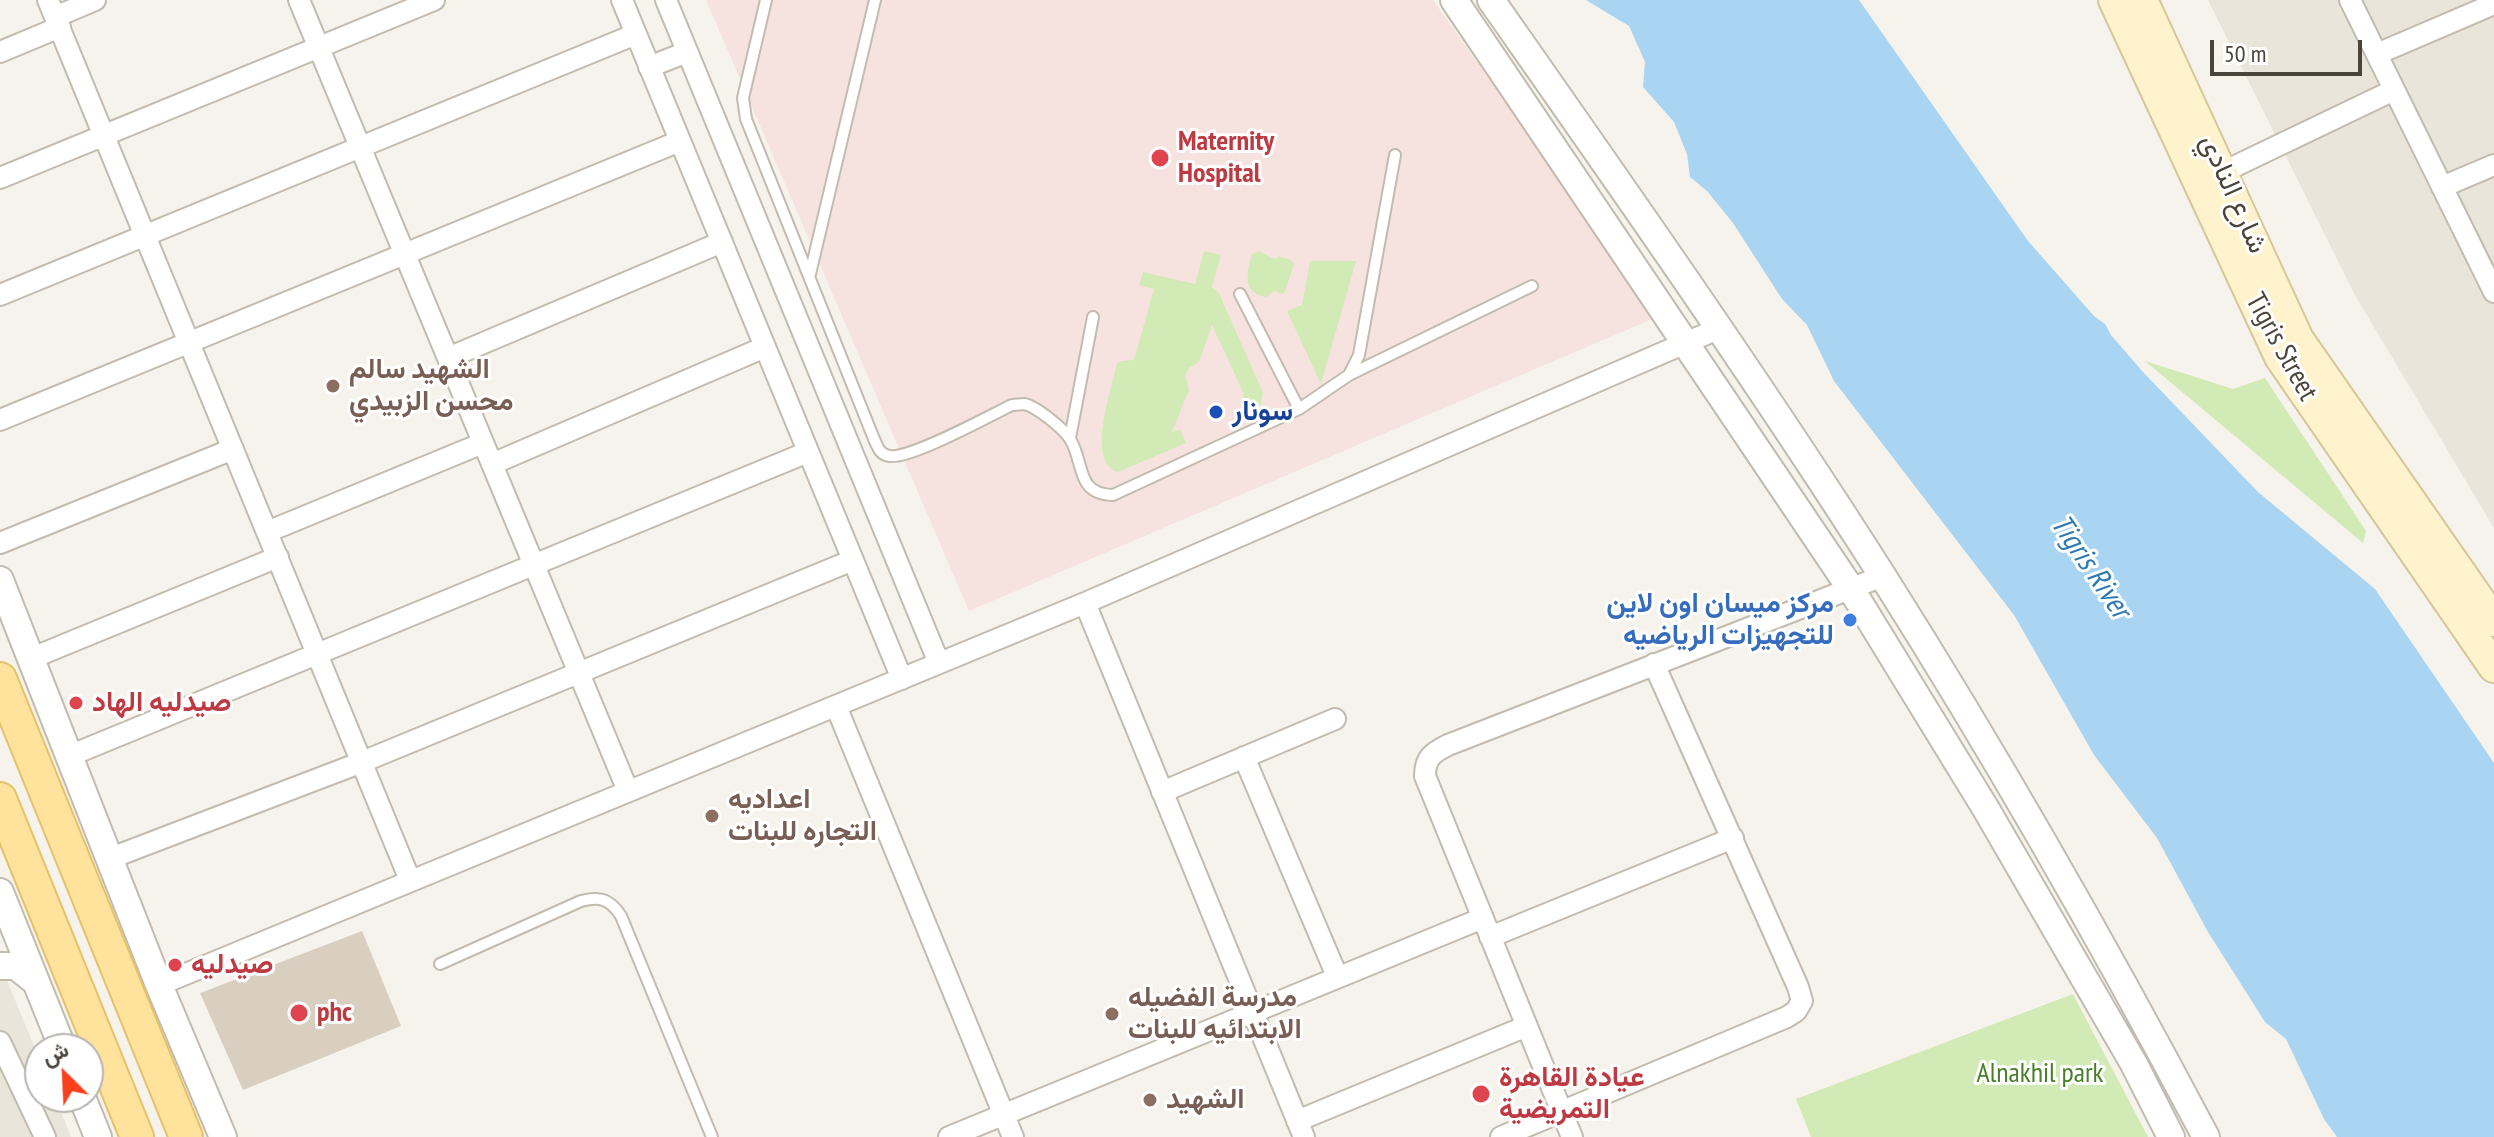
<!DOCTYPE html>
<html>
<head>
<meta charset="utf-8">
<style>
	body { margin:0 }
	#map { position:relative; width:2494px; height:1137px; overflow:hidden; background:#f6f3ec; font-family:"PT Sans Narrow",Vazirmatn,sans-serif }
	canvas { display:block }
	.north { position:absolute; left:24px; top:1033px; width:80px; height:80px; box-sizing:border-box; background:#fff; border:2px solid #b7b4b0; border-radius:50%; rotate:336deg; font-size:22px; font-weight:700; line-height:32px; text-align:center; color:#4b4439 }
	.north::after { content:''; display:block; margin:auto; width:28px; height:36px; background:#fc3f1d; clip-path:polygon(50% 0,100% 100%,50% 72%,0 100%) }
	.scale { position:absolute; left:2210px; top:40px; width:152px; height:36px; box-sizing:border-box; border:4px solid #4b4439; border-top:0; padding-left:10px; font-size:24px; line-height:28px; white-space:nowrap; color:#4b4439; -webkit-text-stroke:6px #fff; paint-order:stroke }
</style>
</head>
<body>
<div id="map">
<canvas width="2494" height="1137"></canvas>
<div class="north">ش</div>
<div class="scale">50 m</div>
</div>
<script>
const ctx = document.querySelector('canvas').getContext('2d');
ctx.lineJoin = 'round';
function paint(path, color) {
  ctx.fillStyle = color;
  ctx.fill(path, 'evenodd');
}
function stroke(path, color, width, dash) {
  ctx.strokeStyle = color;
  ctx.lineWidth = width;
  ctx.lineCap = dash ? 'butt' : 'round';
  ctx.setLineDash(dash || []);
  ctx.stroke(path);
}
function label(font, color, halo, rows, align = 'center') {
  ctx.font = font + ' "PT Sans Narrow",Vazirmatn,sans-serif';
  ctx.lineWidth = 6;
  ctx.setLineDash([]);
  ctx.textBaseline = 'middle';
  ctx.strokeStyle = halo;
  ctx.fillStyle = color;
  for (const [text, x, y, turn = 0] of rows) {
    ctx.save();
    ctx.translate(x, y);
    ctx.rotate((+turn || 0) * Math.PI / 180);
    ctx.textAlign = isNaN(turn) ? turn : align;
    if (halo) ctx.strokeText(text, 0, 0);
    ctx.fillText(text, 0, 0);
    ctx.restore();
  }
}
const residential = new Path2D(`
	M 2208,0 L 2494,0 L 2494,528 L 2356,297 Z
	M 0,963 L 40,1061 L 40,1097 L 55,1097 L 71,1137 L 0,1137 Z`);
const medical = new Path2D(`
	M 706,0 L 1433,0 L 1657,317 L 969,611 Z`);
const green = new Path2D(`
	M 1204,251 L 1221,255 L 1212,287 L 1219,293 L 1263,393 C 1261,406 1259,409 1247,416 L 1242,399 L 1244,394 L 1212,325 L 1199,362 L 1189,368 L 1185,375 L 1189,390 L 1172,432 L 1180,430 L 1186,443 L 1118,472 C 1085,462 1112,389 1117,363 L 1122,361 L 1134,360 L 1154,289 L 1139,285 L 1143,272 L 1195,284 Z
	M 1259,251 L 1274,259 L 1279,256 L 1291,260 L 1294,265 L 1284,294 L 1274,291 L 1266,297 C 1241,293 1247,272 1252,254 Z
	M 1310,261 L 1356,261 L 1321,384 L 1287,311 L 1302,305 Z
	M 2145,361 L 2233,389 L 2265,378 L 2366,531 L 2363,543 Z
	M 2073,994 L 2148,1137 L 1811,1137 L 1796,1099 Z`);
const water = new Path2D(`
	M 1586,0 L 1859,0 L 2028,241 L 2094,316 L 2105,324 L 2111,335 L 2143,372 L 2258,492 L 2375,589 L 2494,763 L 2494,1137 L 2337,1137 L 2324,1119 L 2286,1039 L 2265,1022 L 2208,932 L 2157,838 L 2094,755 L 2014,615 L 1834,381 L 1807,325 L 1782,299 L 1733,223 L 1707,191 L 1690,177 L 1687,154 L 1674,122 L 1643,87 L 1645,62 L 1629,26 Z`);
const building = new Path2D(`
	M 362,931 L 401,1026 L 243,1090 L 200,993 Z`);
const service = new Path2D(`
	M 766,0 L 743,98 L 746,119 L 874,439 C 878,448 880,455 890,456 C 911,459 989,416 1012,405 C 1016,405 1020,404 1024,404 C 1036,406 1064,429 1070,439 C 1085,463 1075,494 1113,495 L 1299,409 L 1349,375 L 1359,355 L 1395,155
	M 810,274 L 875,0
	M 1240,294 L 1299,409
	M 1349,375 L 1532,286
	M 1070,438 L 1093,317
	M 440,964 L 581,901 C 600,896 610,899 621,916 L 712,1137`);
const minor = new Path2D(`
	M 48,0 L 410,880
	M 299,0 L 628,791
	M 622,0 L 902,679
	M 666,0 L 939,663
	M 2350,0 L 2494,292
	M 55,17 L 95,0
	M 0,52 L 60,27
	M 2377,54 L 2494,4
	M 649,67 L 687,52
	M 2223,172 L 2394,90
	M 0,178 L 434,0
	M 2442,187 L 2494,165
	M 0,295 L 636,34
	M 448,358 L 722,242
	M 0,420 L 680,141
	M 492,464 L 765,347
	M 267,532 L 483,443
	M 0,543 L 233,449
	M 1085,603 L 1304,1137
	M 32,658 L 278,557
	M 836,706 L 1013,1137
	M 69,756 L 808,452
	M 1244,757 L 1337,976
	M 1162,792 L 1335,719
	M 111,858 L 362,762 L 853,560
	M 1490,937 L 1733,838
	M 159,985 L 1085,603 L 1720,328
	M 0,1042 L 45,1137
	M 1297,1121 L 1527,1026
	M 949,1137 L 1483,918
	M 1501,1137 L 1787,1017 L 1796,1011 L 1802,1001 L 1798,987 L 1654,664
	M 1572,1137 L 1425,776 C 1425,758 1432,753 1448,745 L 1883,576`);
const tertiary = new Path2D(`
	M 1454,0 L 1851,589 L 1986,809 L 2134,1064 L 2171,1137
	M 1491,0 C 1624,190 1758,380 1882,575 C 1998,758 2105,946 2206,1137
	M 0,580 L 159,985 L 223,1137
	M 0,892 L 63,1049
	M 0,966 L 16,966 L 36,982
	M 82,1097 L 98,1137`);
const secondary = new Path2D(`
	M 2114,0 L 2280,357 L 2494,667
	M 2142,0 L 2298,339 L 2494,621`);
const primary = new Path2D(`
	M 0,679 L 186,1137
	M 0,799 L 137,1137`);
const markers = [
	[1160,158,10,"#e0444e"],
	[333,386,8,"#8d6e63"],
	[1216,412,8,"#1a4fb4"],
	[1850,620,8,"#3f7fe0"],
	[76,703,8,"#e0444e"],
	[712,816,8,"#8d6e63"],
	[175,965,8,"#e0444e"],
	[299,1013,10,"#e0444e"],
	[1112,1014,8,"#8d6e63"],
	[1481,1094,10,"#e0444e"],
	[1150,1100,8,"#8d6e63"]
];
const healthNames = [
	["Maternity",1178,142],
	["Hospital",1178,174],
	["صيدليه الهاد",92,703],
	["صيدليه",191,965],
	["phc",317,1013],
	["عيادة القاهرة",1499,1078],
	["التمريضية",1499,1110]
];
const streetNames = [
	["شارع النادي",2233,194,66],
	["Tigris Street",2281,347,61]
];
const educationNames = [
	["الشهيد سالم",349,370],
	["محسن الزبيدي",349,402],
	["اعداديه",728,800],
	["التجاره للبنات",728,832],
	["مدرسة الفضيله",1128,998],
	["الابتدائيه للبنات",1128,1030],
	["الشهيد",1166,1100]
];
const transitNames = [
	["سونار",1232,412]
];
const shopNames = [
	["مركز ميسان اون لاين",1834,604],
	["للتجهيزات الرياضيه",1834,636]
];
const parkNames = [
	["Alnakhil park",2040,1074]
];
const waterNames = [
	["Tigris River",2090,567,56]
];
paint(residential, '#eae5da');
paint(medical, '#f6e3e0');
paint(green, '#d2eab5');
paint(water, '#a9d4f2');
paint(building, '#d8cfc1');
stroke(service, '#c2bbae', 14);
stroke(minor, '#c2bbae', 24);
stroke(tertiary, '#c2bbae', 30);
stroke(secondary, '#d6c79b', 34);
stroke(primary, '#e6c16a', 36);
stroke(service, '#fff', 10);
stroke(minor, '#fff', 20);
stroke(tertiary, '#fff', 26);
stroke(secondary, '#fff3cd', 30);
stroke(primary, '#ffe39c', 32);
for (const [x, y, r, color] of markers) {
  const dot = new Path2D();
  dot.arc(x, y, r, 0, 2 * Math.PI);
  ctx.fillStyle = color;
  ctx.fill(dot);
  stroke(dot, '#fff', 3);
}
label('bold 28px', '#be3a42', '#fff', healthNames, 'left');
label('28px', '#4b4439', '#fff', streetNames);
label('bold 28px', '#785e54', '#fff', educationNames, 'left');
label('bold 28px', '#164399', '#fff', transitNames, 'left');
label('bold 28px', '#366cbe', '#fff', shopNames, 'right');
label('28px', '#4a7f2a', '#fff', parkNames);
label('italic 30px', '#2e7ab2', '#fff', waterNames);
</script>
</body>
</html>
